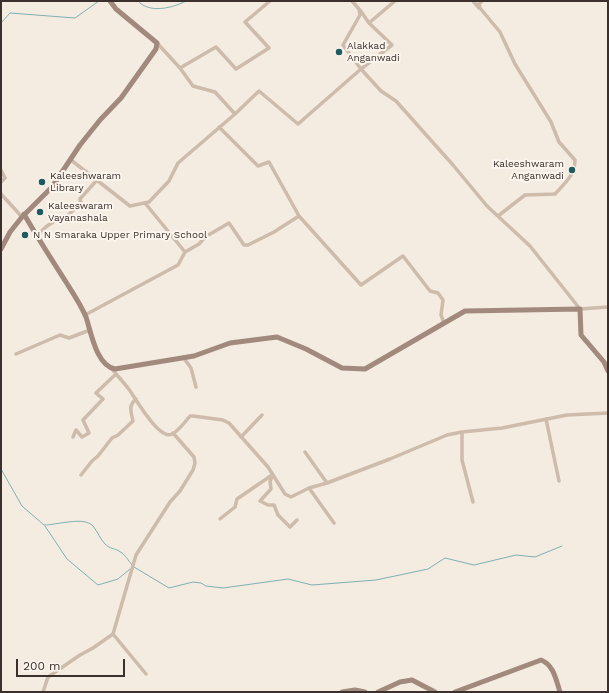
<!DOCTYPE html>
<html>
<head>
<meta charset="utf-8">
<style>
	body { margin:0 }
	#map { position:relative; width:609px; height:693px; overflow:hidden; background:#f4ebe1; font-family:"Work Sans",sans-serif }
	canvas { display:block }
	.frame { position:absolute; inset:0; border:2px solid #3b302b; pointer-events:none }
	.scale { position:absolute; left:16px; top:659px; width:109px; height:18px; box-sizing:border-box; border:2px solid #3b302b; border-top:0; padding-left:5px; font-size:12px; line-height:14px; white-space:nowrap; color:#3b302b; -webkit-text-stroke:3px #fbf5ee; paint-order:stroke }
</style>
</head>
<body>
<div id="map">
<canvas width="609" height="693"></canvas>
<div class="frame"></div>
<div class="scale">200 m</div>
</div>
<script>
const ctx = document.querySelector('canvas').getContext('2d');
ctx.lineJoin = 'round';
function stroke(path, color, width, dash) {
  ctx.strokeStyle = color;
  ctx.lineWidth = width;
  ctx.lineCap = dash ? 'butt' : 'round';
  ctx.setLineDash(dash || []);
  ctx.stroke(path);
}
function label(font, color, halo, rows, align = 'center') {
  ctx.font = font + ' "Work Sans",sans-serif';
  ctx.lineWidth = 4;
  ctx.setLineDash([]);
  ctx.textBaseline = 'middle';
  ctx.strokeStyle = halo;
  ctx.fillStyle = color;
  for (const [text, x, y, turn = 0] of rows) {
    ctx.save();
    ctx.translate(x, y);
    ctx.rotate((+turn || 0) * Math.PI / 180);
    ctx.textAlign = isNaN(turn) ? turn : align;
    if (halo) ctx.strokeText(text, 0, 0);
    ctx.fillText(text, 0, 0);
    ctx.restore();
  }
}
const stream = new Path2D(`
	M 138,1 C 149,14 173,8 186,1
	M 1,23 L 10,13 L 75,18 L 99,1
	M 1,469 L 22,506 L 44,525 C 57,525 84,516 93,526 C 98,532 100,539 105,544 C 110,549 114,548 119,551 C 125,554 128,560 132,565
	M 45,526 L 67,559 L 98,585 L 118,579 L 130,569
	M 134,567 L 169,588 L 193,582 L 201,583 L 206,586 L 223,588 L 288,579 L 312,585 L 376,580 L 428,569 L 445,558 L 474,565 L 516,555 L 535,557 L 562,546`);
const street = new Path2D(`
	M 352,1 L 359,9 L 360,15 L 343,45 L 361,69 L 381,91 L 396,101 L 453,165 L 487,206 L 530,246 L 580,309 L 608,307
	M 473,1 L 479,8
	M 482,1 L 479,4 L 480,8 L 500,32 L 515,64 L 551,122 L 559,142 L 575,160 C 575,175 565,183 555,194 L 525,195 L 498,216
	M 360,10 L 369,23
	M 180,68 L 216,47 L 236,69 L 269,48 L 245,22 L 270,1
	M 235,114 L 259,91 L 298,124 L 361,69 L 392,45 L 369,23 L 395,1
	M 219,127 L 258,166 L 269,162 L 299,216
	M 71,160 L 130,206 L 149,202 L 169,181 L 178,163 L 235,114 L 215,92 L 193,86 L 180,68 L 157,43
	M 1,170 L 5,178 L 1,182
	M 1,194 L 22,217
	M 145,203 L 185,252
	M 37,235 L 47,226 L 58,219 L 66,217 L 81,203 L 80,199 L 97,180
	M 85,315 L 178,265 L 185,252 L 199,244 L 205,237 L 229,223 L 244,245 L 248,245 L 274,232 L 299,216 L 361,285 L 403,256 L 430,291 L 438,293 L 443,300 L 441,315 L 444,323
	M 16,354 L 60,335 L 69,338 L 90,330
	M 183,357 L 191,368 L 196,387
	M 112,369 C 117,375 123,382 128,388 C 135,397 159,441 172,434 C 177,432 186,421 190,416 L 193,416 L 223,420 L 229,423 L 268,467 L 285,494 L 291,497 L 309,488 L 327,483 L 390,459 L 447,435 L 462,432 L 502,428 L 567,415 L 608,413
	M 546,419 L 559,481
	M 462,432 L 462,460 L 473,502
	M 73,437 L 76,430 L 82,437 L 89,433 L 83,420 L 103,399 L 96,393 L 116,374
	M 241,437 L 262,415
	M 305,452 L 327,483
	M 81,475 L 92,461 L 98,456 L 112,438 L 118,435 L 133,421 C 131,411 128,406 136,399
	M 273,475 L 270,481 L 271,489 L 260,501 L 268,505 L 274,505 L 278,515 L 290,527 L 297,520
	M 309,488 L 334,523
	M 220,519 L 235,507 L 237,499 L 272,475
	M 113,634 L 146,674
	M 43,692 L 48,677 L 80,655 L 93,648 L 113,634 L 136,555 L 170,502 L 180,491 L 193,470 L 195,463 L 194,457 L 173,433`);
const secondary = new Path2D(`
	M 24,214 C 37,237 52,260 66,282 C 73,293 81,305 86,317 C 91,332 96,365 115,369 L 194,356 L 230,343 L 277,337 L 306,349 L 342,368 L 365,369 L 465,311 L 580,309 L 581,335 L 604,362 L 608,371
	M 1,249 L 10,232 L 22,217 L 52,187 L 80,145 L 100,120 L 121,98 L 156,49 L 157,43 L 116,9 L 110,1
	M 342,692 L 355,690 L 365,692
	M 378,692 L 400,682 L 412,680 L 435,692
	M 455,692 L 541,660 C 554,665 556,680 560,692`);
const markers = [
	[339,52,4,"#1f5a5e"],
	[572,170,4,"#1f5a5e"],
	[42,182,4,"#1f5a5e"],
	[40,212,4,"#1f5a5e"],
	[25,235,4,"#1f5a5e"]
];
const poiNames = [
	["Alakkad",347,46],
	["Anganwadi",347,58],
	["Kaleeshwaram",564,164,"right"],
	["Anganwadi",564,176,"right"],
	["Kaleeshwaram",50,176],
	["Library",50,188],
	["Kaleeswaram",48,206],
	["Vayanashala",48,218],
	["N N Smaraka Upper Primary School",33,235]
];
stroke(stream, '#7fb0b2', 1);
stroke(street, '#cdbbac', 3.5);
stroke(secondary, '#a18a7d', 5);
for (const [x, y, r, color] of markers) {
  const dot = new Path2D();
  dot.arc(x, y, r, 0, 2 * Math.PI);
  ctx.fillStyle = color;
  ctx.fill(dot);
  stroke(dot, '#fbf5ee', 1.5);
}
label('10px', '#3b302b', '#fbf5ee', poiNames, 'left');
</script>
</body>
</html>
